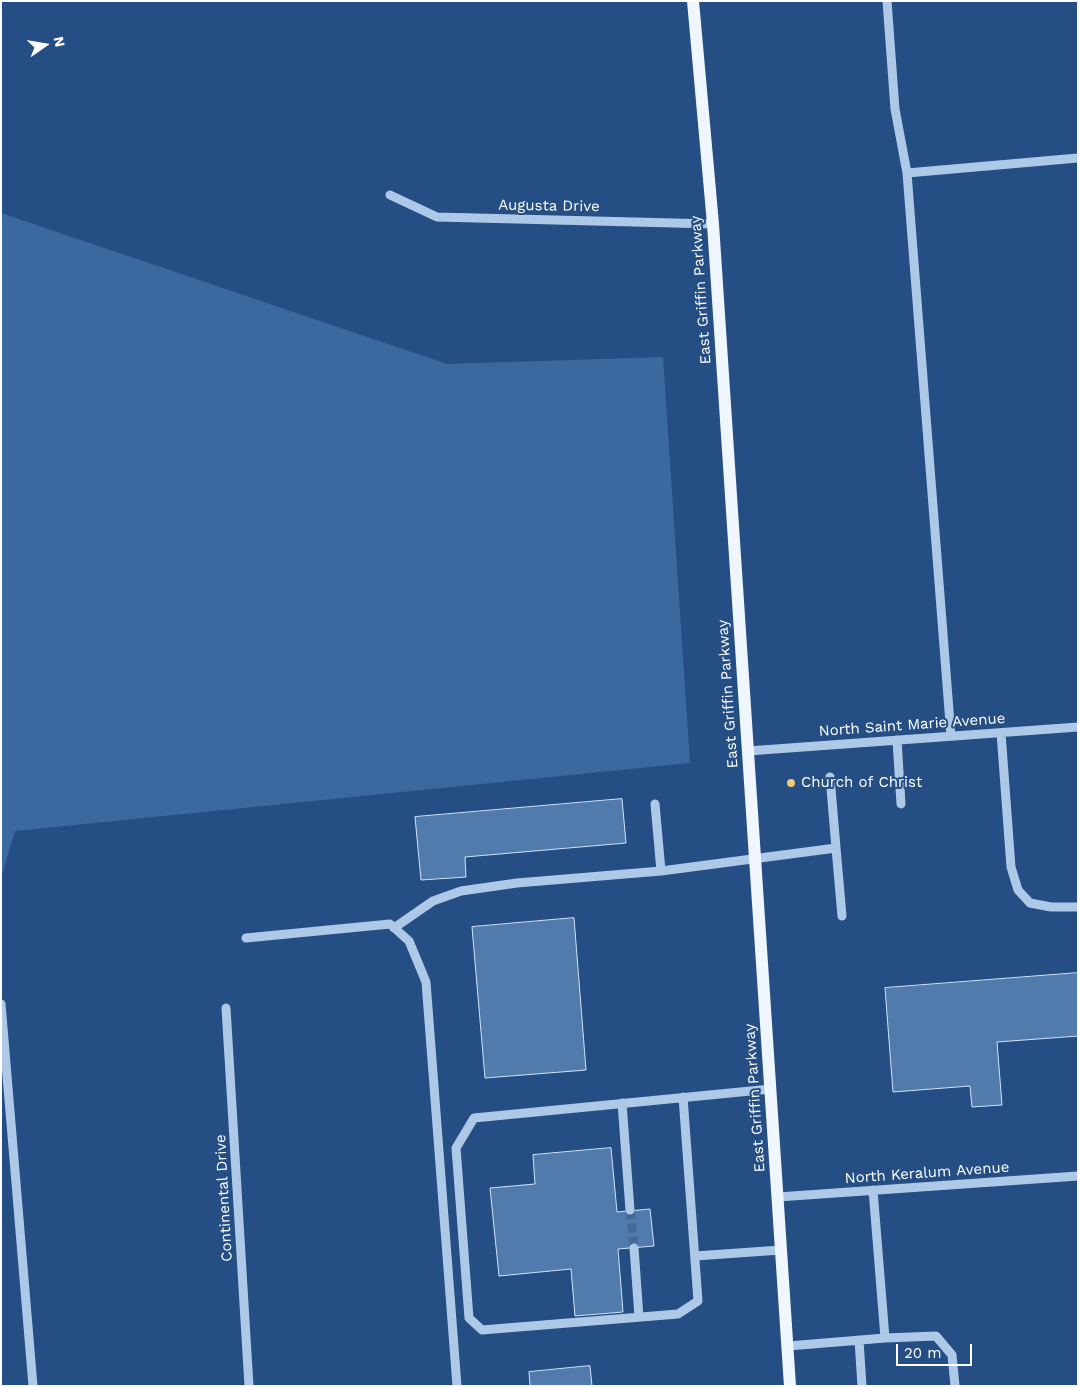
<!DOCTYPE html>
<html>
<head>
<meta charset="utf-8">
<style>
	body { margin:0 }
	#map { position:relative; width:1079px; height:1387px; overflow:hidden; background:#254f84; font-family:"Work Sans",sans-serif }
	canvas { display:block }
	.frame { position:absolute; inset:0; border:2px solid #fff; pointer-events:none }
	.north { position:absolute; left:20px; top:20px; width:50px; height:50px; -webkit-text-stroke:4px #254f84; paint-order:stroke; rotate:77deg; font-size:14px; font-weight:700; line-height:20px; text-align:center; color:#fff }
	.north::after { content:''; display:block; margin:auto; width:18px; height:22px; background:#fff; clip-path:polygon(50% 0,100% 100%,50% 72%,0 100%) }
	.scale { position:absolute; left:896px; top:1344px; width:76px; height:22px; box-sizing:border-box; border:2px solid #fff; border-top:0; padding-left:6px; font-size:15px; line-height:18px; white-space:nowrap; color:#fff; -webkit-text-stroke:4px #254f84; paint-order:stroke }
</style>
</head>
<body>
<div id="map">
<canvas width="1079" height="1387"></canvas>
<div class="frame"></div>
<div class="north">N</div>
<div class="scale">20 m</div>
</div>
<script>
const ctx = document.querySelector('canvas').getContext('2d');
ctx.lineJoin = 'round';
function paint(path, color) {
  ctx.fillStyle = color;
  ctx.fill(path, 'evenodd');
}
function stroke(path, color, width, dash) {
  ctx.strokeStyle = color;
  ctx.lineWidth = width;
  ctx.lineCap = dash ? 'butt' : 'round';
  ctx.setLineDash(dash || []);
  ctx.stroke(path);
}
function label(font, color, halo, rows, align = 'center') {
  ctx.font = font + ' "Work Sans",sans-serif';
  ctx.lineWidth = 4;
  ctx.setLineDash([]);
  ctx.textBaseline = 'middle';
  ctx.strokeStyle = halo;
  ctx.fillStyle = color;
  for (const [text, x, y, turn = 0] of rows) {
    ctx.save();
    ctx.translate(x, y);
    ctx.rotate((+turn || 0) * Math.PI / 180);
    ctx.textAlign = isNaN(turn) ? turn : align;
    if (halo) ctx.strokeText(text, 0, 0);
    ctx.fillText(text, 0, 0);
    ctx.restore();
  }
}
const green = new Path2D(`
	M 1,213 L 447,364 L 663,357 L 690,763 L 15,831 L 1,878 Z`);
const building = new Path2D(`
	M 622,799 L 626,843 L 465,857 L 466,877 L 421,880 L 415,817 Z
	M 574,918 L 586,1070 L 485,1078 L 472,927 Z
	M 1078,973 L 1078,1036 L 997,1042 L 1002,1105 L 972,1107 L 970,1086 L 893,1092 L 885,988 Z
	M 611,1148 L 617,1212 L 650,1209 L 654,1246 L 618,1249 L 623,1312 L 575,1316 L 571,1269 L 499,1276 L 490,1188 L 535,1184 L 533,1155 Z
	M 590,1366 L 592,1386 L 530,1386 L 529,1372 Z`);
const minorTunnel = new Path2D(`
	M 630,1210 L 634,1248`);
const minor = new Path2D(`
	M 887,1 L 895,109 L 907,173 L 951,736
	M 907,173 L 1078,158
	M 390,195 L 437,217 L 713,224
	M 1001,733 L 1011,867 L 1018,890 L 1030,903 L 1051,907 L 1078,907
	M 897,740 L 901,804
	M 748,751 L 1078,727
	M 830,777 L 836,848
	M 655,804 L 661,871
	M 394,928 L 433,901 L 461,891 L 517,883 L 661,871 L 836,848 L 842,916
	M 246,938 L 390,924 L 409,941 L 426,982 L 457,1386
	M 1,1004 L 33,1386
	M 226,1008 L 249,1386
	M 683,1097 L 698,1301 L 678,1314 L 482,1330 L 469,1318 L 456,1148 L 474,1118 C 573,1108 672,1098 771,1089
	M 622,1103 L 630,1210
	M 778,1197 L 1078,1176
	M 634,1248 L 639,1317
	M 695,1256 L 781,1250
	M 885,1338 L 936,1336 L 952,1355 L 955,1386
	M 859,1340 L 862,1386
	M 788,1346 L 885,1338 L 873,1190`);
const major = new Path2D(`
	M 693,1 L 713,224 L 790,1386`);
const markers = [
	[791,783,5,"#f1cb73"]
];
const streetNames = [
	["Augusta Drive",549,206,1],
	["East Griffin Parkway",701,290,-94],
	["East Griffin Parkway",728,694,-94],
	["North Saint Marie Avenue",912,725,-4],
	["East Griffin Parkway",755,1098,-94],
	["North Keralum Avenue",927,1173,-4],
	["Continental Drive",224,1198,-93]
];
const poiNames = [
	["Church of Christ",801,783]
];
paint(green, '#3a69a0');
paint(building, '#527bad');
stroke(building, '#d2e3f6', 1);
stroke(minorTunnel, '#466996', 9, [9, 4.5]);
stroke(minor, '#aec9e7', 9);
stroke(major, '#f0f6fe', 12);
for (const [x, y, r, color] of markers) {
  const dot = new Path2D();
  dot.arc(x, y, r, 0, 2 * Math.PI);
  ctx.fillStyle = color;
  ctx.fill(dot);
  stroke(dot, '#254f84', 2);
}
label('15px', '#fff', '#254f84', streetNames);
label('15px', '#fff', '#254f84', poiNames, 'left');
</script>
</body>
</html>
